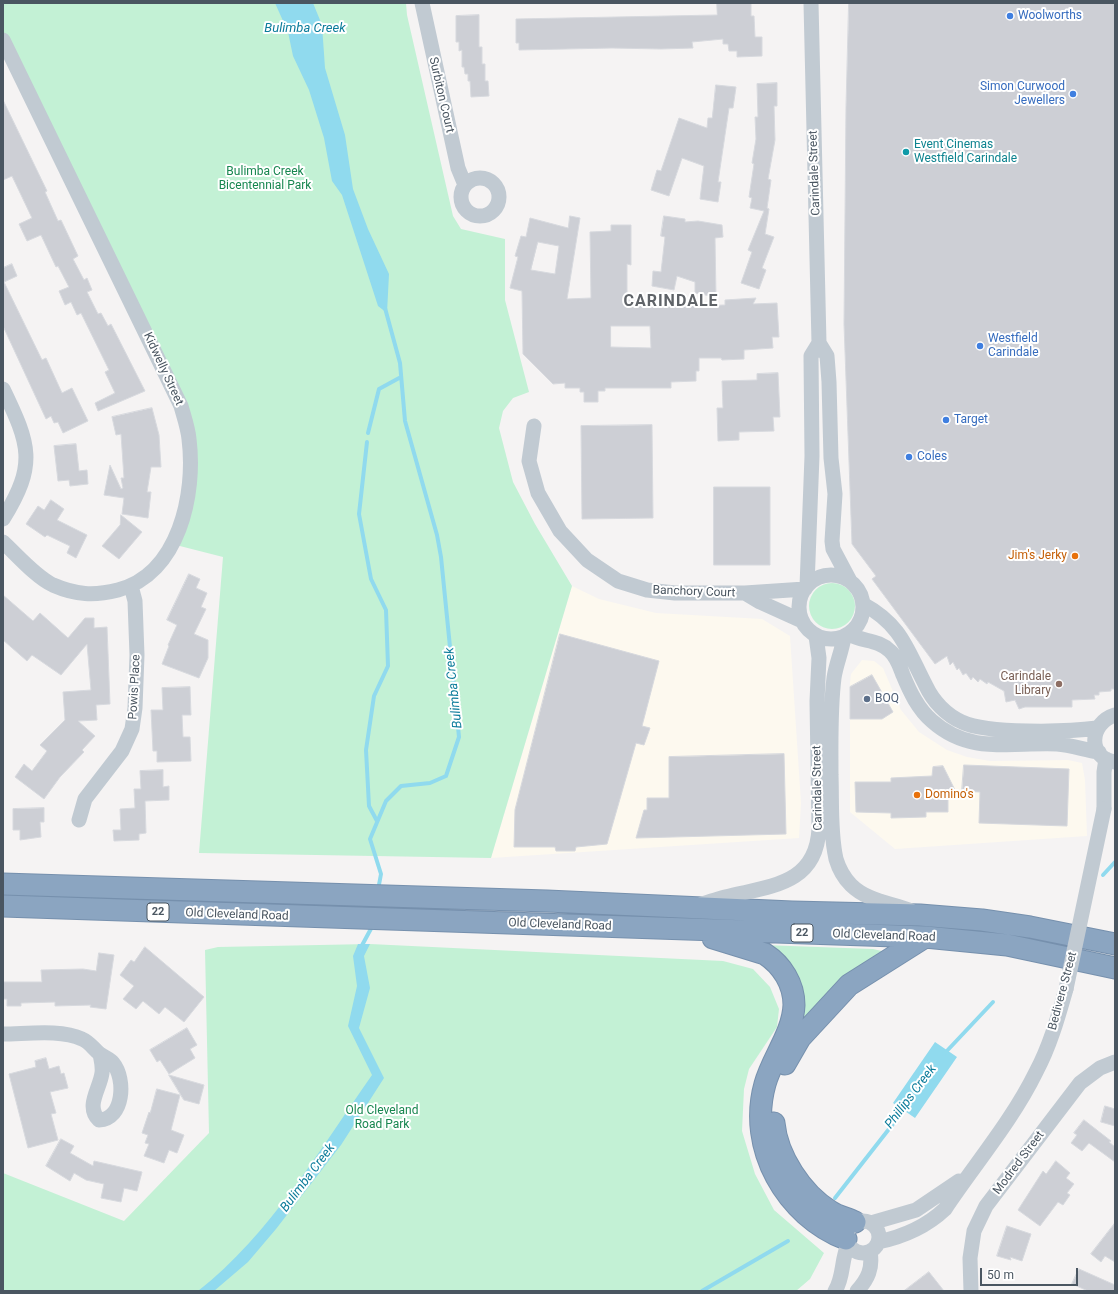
<!DOCTYPE html>
<html>
<head>
<meta charset="utf-8">
<style>
	body { margin:0 }
	#map { position:relative; width:1118px; height:1294px; overflow:hidden; background:#f5f3f3; font-family:Roboto,sans-serif }
	canvas { display:block }
	.frame { position:absolute; inset:0; border:4px solid #4a5661; pointer-events:none }
	.scale { position:absolute; left:980px; top:1268px; width:98px; height:18px; box-sizing:border-box; border:2px solid #4a5661; border-top:0; padding-left:5px; font-size:12px; line-height:14px; white-space:nowrap; color:#4a5661; -webkit-text-stroke:3px #fff; paint-order:stroke }
</style>
</head>
<body>
<div id="map">
<canvas width="1118" height="1294"></canvas>
<div class="frame"></div>
<div class="scale">50 m</div>
</div>
<script>
const ctx = document.querySelector('canvas').getContext('2d');
ctx.lineJoin = 'round';
function paint(path, color) {
  ctx.fillStyle = color;
  ctx.fill(path, 'evenodd');
}
function stroke(path, color, width, dash) {
  ctx.strokeStyle = color;
  ctx.lineWidth = width;
  ctx.lineCap = dash ? 'butt' : 'round';
  ctx.setLineDash(dash || []);
  ctx.stroke(path);
}
function label(font, color, halo, rows, align = 'center') {
  ctx.font = font + ' Roboto,sans-serif';
  ctx.lineWidth = 4;
  ctx.setLineDash([]);
  ctx.textBaseline = 'middle';
  ctx.strokeStyle = halo;
  ctx.fillStyle = color;
  for (const [text, x, y, turn = 0] of rows) {
    ctx.save();
    ctx.translate(x, y);
    ctx.rotate((+turn || 0) * Math.PI / 180);
    ctx.textAlign = isNaN(turn) ? turn : align;
    if (halo) ctx.strokeText(text, 0, 0);
    ctx.fillText(text, 0, 0);
    ctx.restore();
  }
}
const commercial = new Path2D(`
	M 572,586 L 599,599 L 656,613 L 762,619 L 790,636 L 801,803 L 799,838 L 491,858 Z
	M 862,660 L 874,661 L 883,668 L 901,710 L 919,732 L 947,750 L 967,757 L 990,761 L 1068,760 L 1082,763 L 1085,780 L 1087,836 L 895,849 L 850,812 L 850,683 L 851,674 Z`);
const green = new Path2D(`
	M 3,3 L 406,3 L 407,15 L 453,216 L 461,229 L 505,239 L 505,300 L 529,392 L 513,398 L 503,411 L 499,428 L 513,482 L 535,524 L 572,586 L 491,858 L 199,853 L 223,557 L 172,544 L 182,519 L 189,438 L 3,40 Z
	M809 606a23 23 0 1 1 46 0a23 23 0 1 1-46 0Z
	M 370,944 L 723,961 L 753,969 L 770,987 L 779,1009 L 777,1027 L 749,1069 L 744,1089 L 742,1131 L 755,1174 L 774,1210 L 824,1253 L 810,1279 L 796,1291 L 3,1291 L 3,1173 L 124,1221 L 209,1133 L 205,950 L 218,947 Z
	M 763,945 L 873,949 L 886,952 L 804,1027 Z`);
const water = new Path2D(`
	M 275,3 L 313,3 L 322,25 L 325,68 L 345,135 L 353,189 L 368,229 L 389,274 L 387,313 L 378,306 L 342,195 L 332,181 L 324,138 L 309,90 L 293,56 L 288,32 Z
	M 358,944 L 370,944 L 364,956 L 370,988 L 359,1028 L 384,1078 L 341,1145 L 276,1229 L 248,1262 L 214,1291 L 198,1291 C 270,1235 320,1149 372,1075 L 348,1026 L 357,986 L 353,956 Z
	M 935,1042 L 957,1057 L 915,1118 L 893,1103 Z`);
const stream = new Path2D(`
	M 368,433 L 379,389 L 401,377
	M 367,442 L 359,514 L 371,579 L 386,610 L 388,666 L 374,696 L 366,750 L 369,806 L 377,821
	M 1103,875 L 1115,862
	M 378,890 L 381,874 L 370,839 L 386,801 L 401,786 L 430,783 L 446,776 L 459,737 L 441,557 L 437,535 L 405,421 L 400,363 L 385,308
	M 360,949 L 373,925
	M 944,1054 L 993,1002
	M 835,1198 L 907,1106
	M 702,1291 L 788,1241`);
const building = new Path2D(`
	M 717,3 L 751,3 L 751,16 L 754,16 L 755,37 L 762,37 L 762,56 L 737,57 L 737,51 L 729,51 L 728,44 L 723,44 L 723,39 L 692,42 L 693,48 L 661,49 L 612,48 L 519,50 L 519,43 L 516,43 L 516,19 L 717,15 Z
	M 849,3 L 1115,3 L 1115,689 L 1111,689 L 1111,691 L 1099,692 L 1099,695 L 1094,695 L 1095,699 L 1072,700 L 1072,707 L 1025,707 L 1019,709 L 1015,700 L 1006,702 L 1004,691 L 988,682 L 987,684 L 980,679 L 978,682 L 973,677 L 971,680 L 966,673 L 963,675 L 959,668 L 957,670 L 953,662 L 950,665 L 947,656 L 935,664 L 872,579 L 876,576 L 852,544 L 844,324 L 846,107 Z
	M 479,15 L 479,47 L 482,47 L 482,64 L 485,64 L 485,81 L 488,81 L 489,96 L 471,97 L 470,81 L 468,81 L 468,74 L 465,74 L 464,67 L 462,67 L 462,50 L 459,51 L 459,42 L 456,42 L 456,16 Z
	M 777,83 L 777,106 L 774,106 L 775,140 L 768,179 L 771,180 L 767,208 L 769,209 L 765,234 L 774,237 L 762,268 L 766,270 L 759,289 L 741,283 L 752,252 L 748,250 L 764,211 L 750,208 L 752,198 L 749,197 L 754,164 L 752,163 L 756,139 L 755,117 L 758,117 L 757,84 Z
	M 716,85 L 736,87 L 733,108 L 729,108 L 718,182 L 721,182 L 718,202 L 700,199 L 704,166 L 682,158 L 669,196 L 651,190 L 657,170 L 661,171 L 679,118 L 707,128 L 708,118 L 712,118 Z
	M 3,100 L 47,191 L 45,192 L 58,221 L 61,220 L 78,256 L 73,259 L 84,280 L 87,278 L 92,290 L 87,292 L 98,314 L 101,313 L 108,326 L 111,324 L 145,391 L 98,411 L 95,403 L 115,393 L 105,372 L 109,370 L 81,313 L 77,315 L 71,302 L 65,305 L 59,291 L 69,287 L 58,266 L 56,267 L 41,235 L 27,241 L 19,224 L 32,218 L 12,176 L 3,180 Z
	M 570,216 L 580,218 L 567,299 L 591,298 L 590,232 L 611,231 L 611,225 L 631,225 L 631,265 L 627,264 L 627,300 L 643,300 L 643,307 L 725,305 L 725,300 L 756,298 L 753,304 L 777,303 L 779,337 L 772,337 L 773,348 L 744,350 L 744,359 L 722,360 L 721,358 L 699,358 L 699,371 L 696,371 L 696,381 L 671,382 L 671,388 L 605,388 L 605,391 L 598,391 L 598,402 L 584,402 L 584,392 L 580,392 L 580,388 L 565,388 L 565,383 L 553,384 L 523,354 L 522,291 L 510,288 L 518,257 L 515,256 L 521,236 L 526,237 L 530,218 L 568,228 ZM 538,242 L 559,246 L 555,274 L 531,270 ZM 611,326 L 650,326 L 651,348 L 611,347 Z
	M 664,216 L 685,219 L 685,222 L 698,221 L 722,225 L 723,237 L 715,238 L 716,297 L 695,293 L 695,282 L 677,276 L 674,290 L 652,286 L 653,271 L 661,272 L 665,237 L 661,236 Z
	M 12,264 L 17,276 L 4,282 L 42,360 L 46,358 L 62,393 L 72,388 L 88,421 L 63,433 L 58,422 L 54,423 L 51,416 L 46,419 L 3,326 L 3,268 Z
	M 778,373 L 780,417 L 773,417 L 774,431 L 739,432 L 739,440 L 718,441 L 717,408 L 723,408 L 722,381 L 757,380 L 757,374 Z
	M 152,408 L 159,435 L 161,467 L 151,467 L 147,492 L 151,492 L 148,518 L 122,514 L 124,498 L 104,495 L 110,465 L 121,489 L 123,488 L 121,478 L 124,478 L 121,434 L 116,435 L 112,417 Z
	M 652,425 L 653,518 L 582,519 L 581,426 Z
	M 76,444 L 79,471 L 87,470 L 88,484 L 70,486 L 69,480 L 58,481 L 54,446 Z
	M 714,487 L 770,487 L 770,565 L 714,565 Z
	M 51,500 L 64,509 L 57,520 L 87,535 L 76,558 L 67,553 L 70,546 L 47,535 L 45,537 L 26,524 L 38,506 L 44,510 Z
	M 121,515 L 142,532 L 119,559 L 102,546 L 120,525 Z
	M 189,574 L 200,579 L 196,588 L 207,593 L 201,607 L 206,609 L 194,634 L 208,640 L 208,658 L 199,678 L 162,664 L 169,646 L 168,645 L 177,625 L 167,620 Z
	M 3,595 L 33,621 L 40,613 L 68,638 L 85,618 L 94,618 L 94,628 L 107,627 L 110,704 L 96,705 L 97,720 L 78,721 L 95,736 L 82,750 L 84,752 L 60,777 L 44,799 L 15,777 L 24,764 L 32,771 L 47,751 L 40,745 L 65,720 L 63,692 L 91,690 L 87,644 L 61,675 L 32,655 L 27,661 L 3,640 Z
	M 560,634 L 659,661 L 642,726 L 650,728 L 644,745 L 636,743 L 607,844 L 576,847 L 575,851 L 556,851 L 555,847 L 514,847 L 515,810 Z
	M 872,675 L 893,712 L 882,719 L 850,719 L 850,687 Z
	M 190,687 L 191,715 L 182,715 L 183,737 L 190,737 L 191,761 L 157,762 L 157,751 L 153,751 L 151,710 L 163,710 L 162,688 Z
	M 784,754 L 786,834 L 636,838 L 644,810 L 647,810 L 647,798 L 669,798 L 669,757 Z
	M 964,765 L 1069,769 L 1067,826 L 979,823 L 980,792 L 962,791 Z
	M 943,766 L 955,790 L 948,790 L 948,812 L 926,812 L 926,817 L 891,818 L 891,813 L 856,812 L 855,782 L 891,782 L 891,778 L 932,776 L 933,767 Z
	M 163,770 L 163,787 L 169,786 L 169,800 L 145,801 L 146,833 L 139,834 L 139,840 L 114,841 L 113,830 L 121,830 L 120,809 L 135,808 L 134,789 L 141,789 L 140,771 Z
	M 44,808 L 44,822 L 40,822 L 41,837 L 20,840 L 20,830 L 13,830 L 13,809 Z
	M 145,947 L 204,997 L 184,1022 L 165,1007 L 159,1014 L 143,1001 L 136,1009 L 123,999 L 134,986 L 120,975 L 131,960 L 134,962 Z
	M 99,953 L 114,955 L 106,1009 L 90,1007 L 91,1005 L 55,1006 L 55,1002 L 21,1003 L 21,1006 L 7,1006 L 7,999 L 3,999 L 3,982 L 42,982 L 41,970 L 83,969 L 96,971 Z
	M 187,1028 L 197,1045 L 190,1049 L 195,1058 L 169,1074 L 160,1060 L 157,1062 L 150,1050 Z
	M 46,1058 L 49,1069 L 59,1066 L 61,1074 L 64,1073 L 68,1088 L 50,1092 L 56,1113 L 51,1114 L 58,1140 L 28,1148 L 9,1074 L 36,1067 L 35,1061 Z
	M 169,1075 L 204,1085 L 199,1104 L 184,1100 Z
	M 157,1089 L 180,1095 L 171,1130 L 184,1135 L 177,1153 L 169,1150 L 164,1163 L 144,1156 L 149,1144 L 145,1143 L 148,1135 L 142,1133 L 149,1112 L 150,1113 Z
	M 1105,1106 L 1115,1109 L 1115,1126 L 1101,1122 Z
	M 1084,1120 L 1111,1141 L 1109,1142 L 1115,1147 L 1115,1162 L 1089,1143 L 1082,1151 L 1071,1143 L 1077,1135 L 1074,1133 Z
	M 61,1139 L 74,1146 L 70,1153 L 93,1166 L 94,1161 L 142,1172 L 137,1191 L 124,1188 L 121,1202 L 101,1198 L 104,1184 L 86,1180 L 74,1173 L 70,1181 L 46,1166 Z
	M 1056,1161 L 1070,1173 L 1066,1178 L 1074,1184 L 1067,1193 L 1070,1195 L 1063,1205 L 1058,1202 L 1040,1226 L 1018,1210 L 1043,1171 L 1046,1174 Z
	M 1115,1223 L 1115,1262 L 1105,1256 L 1101,1262 L 1091,1254 Z
	M 1007,1226 L 1031,1234 L 1022,1261 L 1010,1257 L 1011,1260 L 997,1256 Z
	M 1079,1269 L 1115,1285 L 1115,1291 L 1088,1291 L 1072,1284 Z
	M 929,1272 L 944,1291 L 904,1291 Z`);
const minor = new Path2D(`
	M 422,3 L 458,168 L 465,185
	M 3,40 L 181,406 C 184,417 188,428 189,439 C 196,494 179,574 118,590 C 94,596 76,595 53,585 C 36,577 17,555 3,542
	M461 197a19 19 0 1 1 38 0a19 19 0 1 1-38 0Z
	M 819,343 L 827,356 L 829,382 L 831,458 L 835,494 L 832,541 L 833,549 L 850,581
	M 3,389 C 30,445 37,464 3,519
	M 534,426 L 529,461 L 538,493 L 560,531 L 587,560 L 618,581 L 647,590 L 675,593 L 745,593 L 805,589
	M799 607a32 32 0 1 1 64 0a32 32 0 1 1-64 0Z
	M 807,586 L 812,456 L 811,356 L 819,343 L 811,3
	M 745,593 L 760,602 L 802,621
	M 863,604 C 902,625 907,650 926,686 C 933,701 946,715 962,722 C 987,734 1067,732 1097,728
	M 849,634 C 862,642 878,639 890,651 C 897,657 900,667 903,675 C 910,692 918,709 932,721 C 970,755 1011,742 1057,744 C 1071,745 1085,750 1099,752
	M 844,637 C 842,651 836,664 834,678 C 830,710 831,743 831,775 C 832,802 830,832 836,859 C 839,869 844,878 851,885 C 867,901 891,903 911,911
	M 1115,715 C 1089,723 1087,758 1115,762
	M 1104,809 L 1104,772 L 1106,759
	M 79,820 L 85,799 L 122,751 L 132,729 L 135,708 L 137,655 L 135,601 L 131,586
	M 702,904 C 709,902 717,899 725,897 C 768,886 816,886 819,829 L 817,701 L 819,658 L 816,636
	M 3,1034 C 26,1034 61,1029 82,1039 C 91,1043 93,1049 100,1054 C 104,1057 110,1059 113,1063 C 126,1079 124,1119 99,1120 C 85,1106 100,1089 102,1073 C 103,1066 101,1060 100,1054
	M847 1237a16 16 0 1 1 32 0a16 16 0 1 1-32 0Z
	M 871,1223 L 916,1210 L 959,1181
	M 878,1242 C 902,1237 927,1226 945,1209 C 975,1164 1012,1121 1036,1072 C 1050,1046 1058,1017 1066,989
	M 835,1291 C 844,1277 841,1260 848,1245
	M 857,1291 C 868,1279 873,1268 870,1252
	M 971,1291 L 970,1258 L 974,1231 L 986,1206 L 1080,1083 L 1100,1068 L 1115,1062`);
const highway = new Path2D(`
	M 3,884 L 547,901 L 792,912 L 920,915 L 982,920 L 1030,927 L 1115,944
	M 3,906 L 925,937 L 1007,945 L 1115,968
	M 713,938 L 765,954 C 782,965 794,984 794,1005 C 793,1033 772,1058 765,1084 C 747,1148 786,1216 846,1239
	M 785,1064 L 800,1038 L 849,985 L 925,937
	M 774,1123 C 777,1156 802,1194 830,1211 C 837,1216 847,1218 855,1222`);
const minorBridge = new Path2D(`
	M 1066,989 L 1104,809`);
const markers = [
	[1010,16,4,"#3f7fe0"],
	[1073,94,4,"#3f7fe0"],
	[906,152,4,"#0f9aa8"],
	[980,346,4,"#3f7fe0"],
	[946,420,4,"#3f7fe0"],
	[909,457,4,"#3f7fe0"],
	[1075,556,4,"#e8710a"],
	[1059,684,4,"#8d6e63"],
	[867,699,4,"#5c6f8a"],
	[917,795,4,"#e8710a"]
];
const shields = [
	[158,912,22],
	[802,933,22]
];
const shieldNames = [
	["22",158,912],
	["22",802,933]
];
const shopNames = [
	["Woolworths",1018,16],
	["Simon Curwood",1065,87,"right"],
	["Jewellers",1065,101,"right"],
	["Westfield",988,339],
	["Carindale",988,353],
	["Target",954,420],
	["Coles",917,457]
];
const streetNames = [
	["Surbiton Court",441,95,77],
	["Carindale Street",815,173,-92],
	["Kidwelly Street",163,369,65],
	["Banchory Court",694,592,2],
	["Powis Place",135,687,-87],
	["Carindale Street",818,788,-91],
	["Old Cleveland Road",237,915,2],
	["Old Cleveland Road",560,925,2],
	["Old Cleveland Road",884,936,2],
	["Bedivere Street",1063,991,-75],
	["Modred Street",1019,1163,-53]
];
const cultureNames = [
	["Event Cinemas",914,145],
	["Westfield Carindale",914,159]
];
const parkNames = [
	["Bulimba Creek",265,172],
	["Bicentennial Park",265,186],
	["Old Cleveland",382,1111],
	["Road Park",382,1125]
];
const foodNames = [
	["Jim's Jerky",1067,556],
	["Domino's",925,795,"left"]
];
const educationNames = [
	["Carindale",1051,677],
	["Library",1051,691]
];
const serviceNames = [
	["BOQ",875,699]
];
const waterNames = [
	["Bulimba Creek",305,29],
	["Bulimba Creek",454,688,-96],
	["Phillips Creek",911,1097,-53],
	["Bulimba Creek",308,1178,-53]
];
const districtNames = [
	["CARINDALE",671,302]
];
paint(commercial, '#fdf9ef');
paint(green, '#c3f1d5');
paint(water, '#90daee');
stroke(stream, '#90daee', 4);
paint(building, '#cdcfd5');
stroke(building, '#d7d9de', 1);
stroke(highway, '#7690ad', 23);
stroke(minor, '#c1cad2', 15);
stroke(highway, '#8ba5c1', 21);
stroke(minorBridge, '#c1cad2', 15);
for (const [x, y, r, color] of markers) {
  const dot = new Path2D();
  dot.arc(x, y, r, 0, 2 * Math.PI);
  ctx.fillStyle = color;
  ctx.fill(dot);
  stroke(dot, '#fff', 1.5);
}
for (const [x, y, w] of shields) {
  const box = new Path2D();
  box.roundRect(x - w / 2, y - 9, w, 18, 3);
  ctx.fillStyle = '#fff';
  ctx.fill(box);
  stroke(box, '#4a5661', 1);
}
label('bold 11px', '#4a5661', null, shieldNames);
label('12px', '#366cbe', '#fff', shopNames, 'left');
label('12px', '#4a5661', '#fff', streetNames);
label('12px', '#0d838f', '#fff', cultureNames, 'left');
label('12px', '#17864f', '#fff', parkNames);
label('12px', '#c56008', '#fff', foodNames, 'right');
label('12px', '#785e54', '#fff', educationNames, 'right');
label('12px', '#4e5e75', '#fff', serviceNames, 'left');
label('italic 13px', '#0c7c9b', '#fff', waterNames);
ctx.letterSpacing = '1px';
label('bold 16px', '#5f6368', '#fff', districtNames);
ctx.letterSpacing = '0px';
</script>
</body>
</html>
